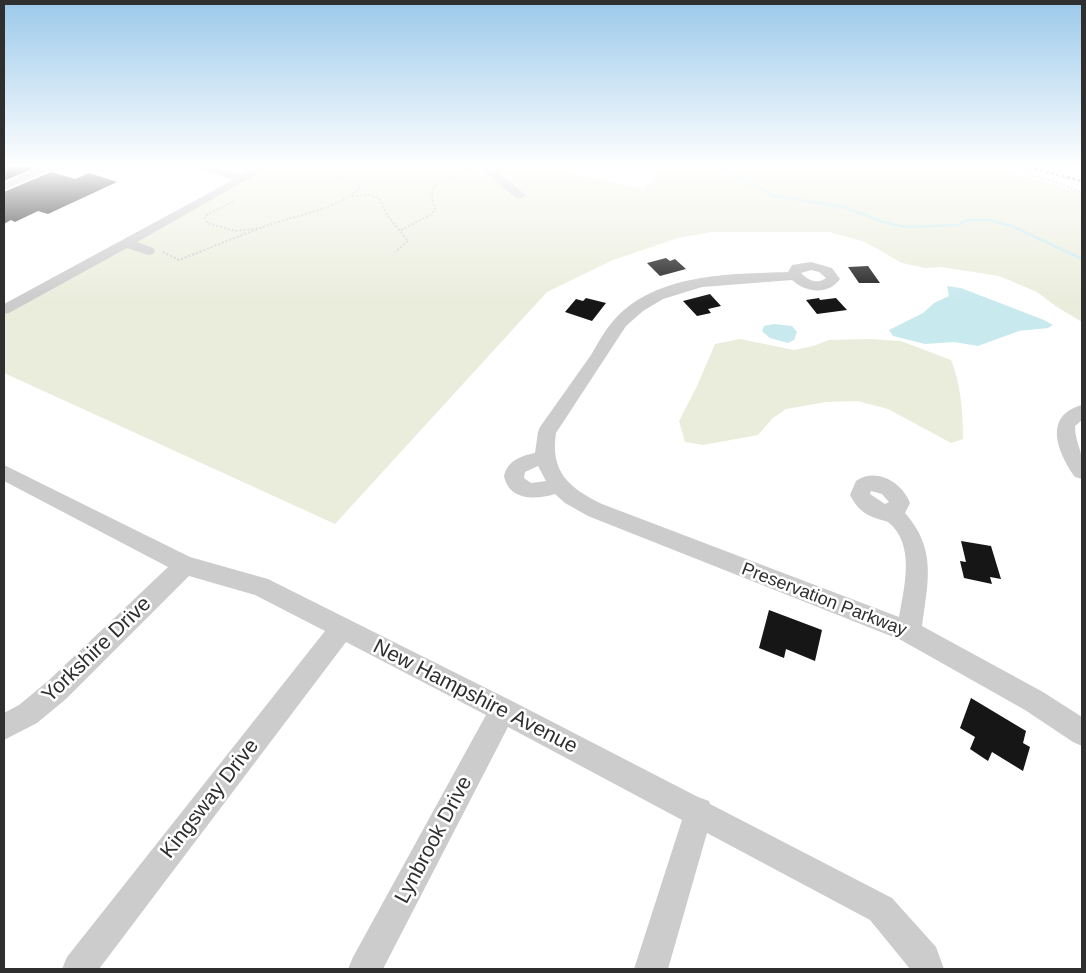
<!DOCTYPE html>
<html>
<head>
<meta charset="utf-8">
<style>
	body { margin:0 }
	#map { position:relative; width:1086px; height:973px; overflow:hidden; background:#fff; font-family:Arial,sans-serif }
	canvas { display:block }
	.frame { position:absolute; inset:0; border:5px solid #2f2f2f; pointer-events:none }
</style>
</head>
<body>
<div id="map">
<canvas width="1086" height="973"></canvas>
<div class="frame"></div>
</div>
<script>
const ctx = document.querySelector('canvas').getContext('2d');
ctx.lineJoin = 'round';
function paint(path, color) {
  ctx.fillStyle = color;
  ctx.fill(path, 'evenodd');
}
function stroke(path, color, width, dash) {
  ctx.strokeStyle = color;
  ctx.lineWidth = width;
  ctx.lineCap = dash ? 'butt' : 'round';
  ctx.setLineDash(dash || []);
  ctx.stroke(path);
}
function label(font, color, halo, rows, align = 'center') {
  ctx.font = font + ' Arial,sans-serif';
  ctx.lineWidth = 5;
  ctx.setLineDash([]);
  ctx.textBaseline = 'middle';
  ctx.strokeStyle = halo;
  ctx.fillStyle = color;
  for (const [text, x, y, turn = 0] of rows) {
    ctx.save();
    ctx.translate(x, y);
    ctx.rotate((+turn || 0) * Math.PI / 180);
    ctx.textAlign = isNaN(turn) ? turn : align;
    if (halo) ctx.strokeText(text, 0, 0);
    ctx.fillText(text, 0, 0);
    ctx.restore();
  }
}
const green = new Path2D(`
	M 275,165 L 535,165 L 644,189 L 666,165 L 976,165 L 1028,177 L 1082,193 L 1082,322 L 1057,307 L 1037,292 L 999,276 L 941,267 L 925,268 L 902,263 L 865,242 L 830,232 L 712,232 L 678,238 L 613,260 L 547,292 L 335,524 L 4,373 L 4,314 Z
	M 740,339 L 794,350 L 813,346 L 829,340 L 870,339 L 901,341 L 951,360 C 961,384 963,413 963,439 L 951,443 L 888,409 L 857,401 L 826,402 L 786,409 L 773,418 L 758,435 L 703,445 L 685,442 L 679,421 L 697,386 L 715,344 Z`);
const water = new Path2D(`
	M 947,286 L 961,288 L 1044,320 L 1053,325 L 1048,328 L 1019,331 L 978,346 L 954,342 L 925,344 L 893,336 L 889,330 L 923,313 L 934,303 L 949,296 Z
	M 774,324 L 792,326 L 797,332 L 794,340 L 788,343 L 770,338 L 762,331 L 764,326 Z`);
const stream = new Path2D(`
	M 721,165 L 744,181 L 775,196 L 844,207 L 880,221 L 905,227 L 958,225 L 967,220 L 989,220 L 1012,226 L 1082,259`);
const building = new Path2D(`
	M 13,165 L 31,165 L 36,167 L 4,181 L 4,169 Z
	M 51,172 L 75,179 L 89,173 L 117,182 L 48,214 L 38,211 L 15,222 L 11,220 L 4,224 L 4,192 Z
	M 666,258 L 670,261 L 675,259 L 686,269 L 660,276 L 647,263 Z
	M 868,266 L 880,283 L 859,283 L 848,267 Z
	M 710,294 L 721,306 L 708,309 L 711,313 L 697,316 L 683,301 Z
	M 586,298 L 606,303 L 592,321 L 565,312 L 576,299 L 583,301 Z
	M 819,298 L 820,300 L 836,298 L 847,310 L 817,314 L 806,300 Z
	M 961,541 L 991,546 L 1001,579 L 990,577 L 992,584 L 964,578 L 960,561 L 966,562 Z
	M 769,610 L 822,630 L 815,661 L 786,649 L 784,658 L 759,648 Z
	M 971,698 L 1026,731 L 1023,743 L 1030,747 L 1023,771 L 992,752 L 988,761 L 970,749 L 975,737 L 960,728 Z`);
const path = new Path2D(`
	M 990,165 L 1049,180 L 1082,192
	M 352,196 L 368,195 L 379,198 L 387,215 L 408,241 L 395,252
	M 233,202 L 208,214 L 205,217 L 207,223 L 235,231 L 262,228
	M 401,230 L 430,215 L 435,210 C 434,205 432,199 432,194 C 432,180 460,173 471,168
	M 163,252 L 179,260 C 209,248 239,236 269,225 C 300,214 336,210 361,187 L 351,181 L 337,179`);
const minor = new Path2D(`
	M 46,165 L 62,165 L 4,190 L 4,183 Z
	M 131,165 L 146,165 L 147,167 L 141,170 Z
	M 190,165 L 209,165 L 241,175 L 259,165 L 273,165 L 137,242 L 153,248 L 155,251 L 153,254 L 148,255 L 127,248 L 9,313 L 4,314 L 4,304 L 233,180 Z
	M 476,165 L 489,165 L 526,195 L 520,199 L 516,198 Z
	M 811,262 L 832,268 L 840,279 C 829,295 806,293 792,280 L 702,287 L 663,299 L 643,311 L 626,326 L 556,433 C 550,472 569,488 602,504 L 899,617 C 904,588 916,544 888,522 C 886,521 881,520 878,519 C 864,515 856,507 850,495 L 856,481 C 876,467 902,482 910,503 L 905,513 C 937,549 928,582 922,626 L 1043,692 L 1082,717 L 1082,746 L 1073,742 L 1025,710 L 901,640 L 588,516 L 565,503 L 555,494 C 536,500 509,501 504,476 C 508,460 521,456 535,453 L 538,432 L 540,427 C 557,403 574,379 591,355 C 598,343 605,330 614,320 C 656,273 730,274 788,272 L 792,265 ZM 811,270 L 819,272 L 826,278 C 817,285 808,280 801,273 ZM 538,466 L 546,481 L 531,483 L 524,478 L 525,472 ZM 871,491 L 882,494 L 889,502 L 885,504 L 870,494 Z
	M 1082,405 L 1082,420 L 1075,426 C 1075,439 1080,447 1082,459 C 1084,465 1082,474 1082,479 L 1075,477 C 1058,453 1042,416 1082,405 Z
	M 4,465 L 190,557 L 268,579 L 512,701 L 698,797 L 709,801 L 710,804 L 892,898 L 936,947 L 944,969 L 910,969 L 870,920 L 707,833 L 668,969 L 634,969 L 682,820 L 508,727 L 383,969 L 348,969 L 353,957 L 486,715 L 346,642 L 99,969 L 62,969 L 67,957 L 325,631 L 255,595 L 189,576 L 66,699 L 37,723 L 4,740 L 4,713 L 19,705 L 48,681 L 168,567 L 4,481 Z`);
const rail = new Path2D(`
	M 1019,165 L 1082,181`);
const streetNames = [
	["Preservation Parkway",824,600,21]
];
const nearStreetnames = [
	["Yorkshire Drive",97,650,-44],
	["New Hampshire Avenue",475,697,27],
	["Kingsway Drive",210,799,-52],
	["Lynbrook Drive",434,840,-62]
];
paint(green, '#eaeddc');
paint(water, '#c8e9ee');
stroke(stream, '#c8e9ee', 2.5);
paint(building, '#161616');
stroke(path, '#ccc', 2, [2, 2]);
paint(minor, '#ccc');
stroke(rail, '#848484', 2.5, [3, 2.5]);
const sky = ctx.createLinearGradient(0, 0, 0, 302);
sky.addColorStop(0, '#9bc9ea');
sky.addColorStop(0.55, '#fff');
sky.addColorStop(1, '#ffffff00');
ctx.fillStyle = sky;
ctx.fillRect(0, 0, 1086, 302);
label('18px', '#2f2f2f', '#fff', streetNames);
label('21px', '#2f2f2f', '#fff', nearStreetnames);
</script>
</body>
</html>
